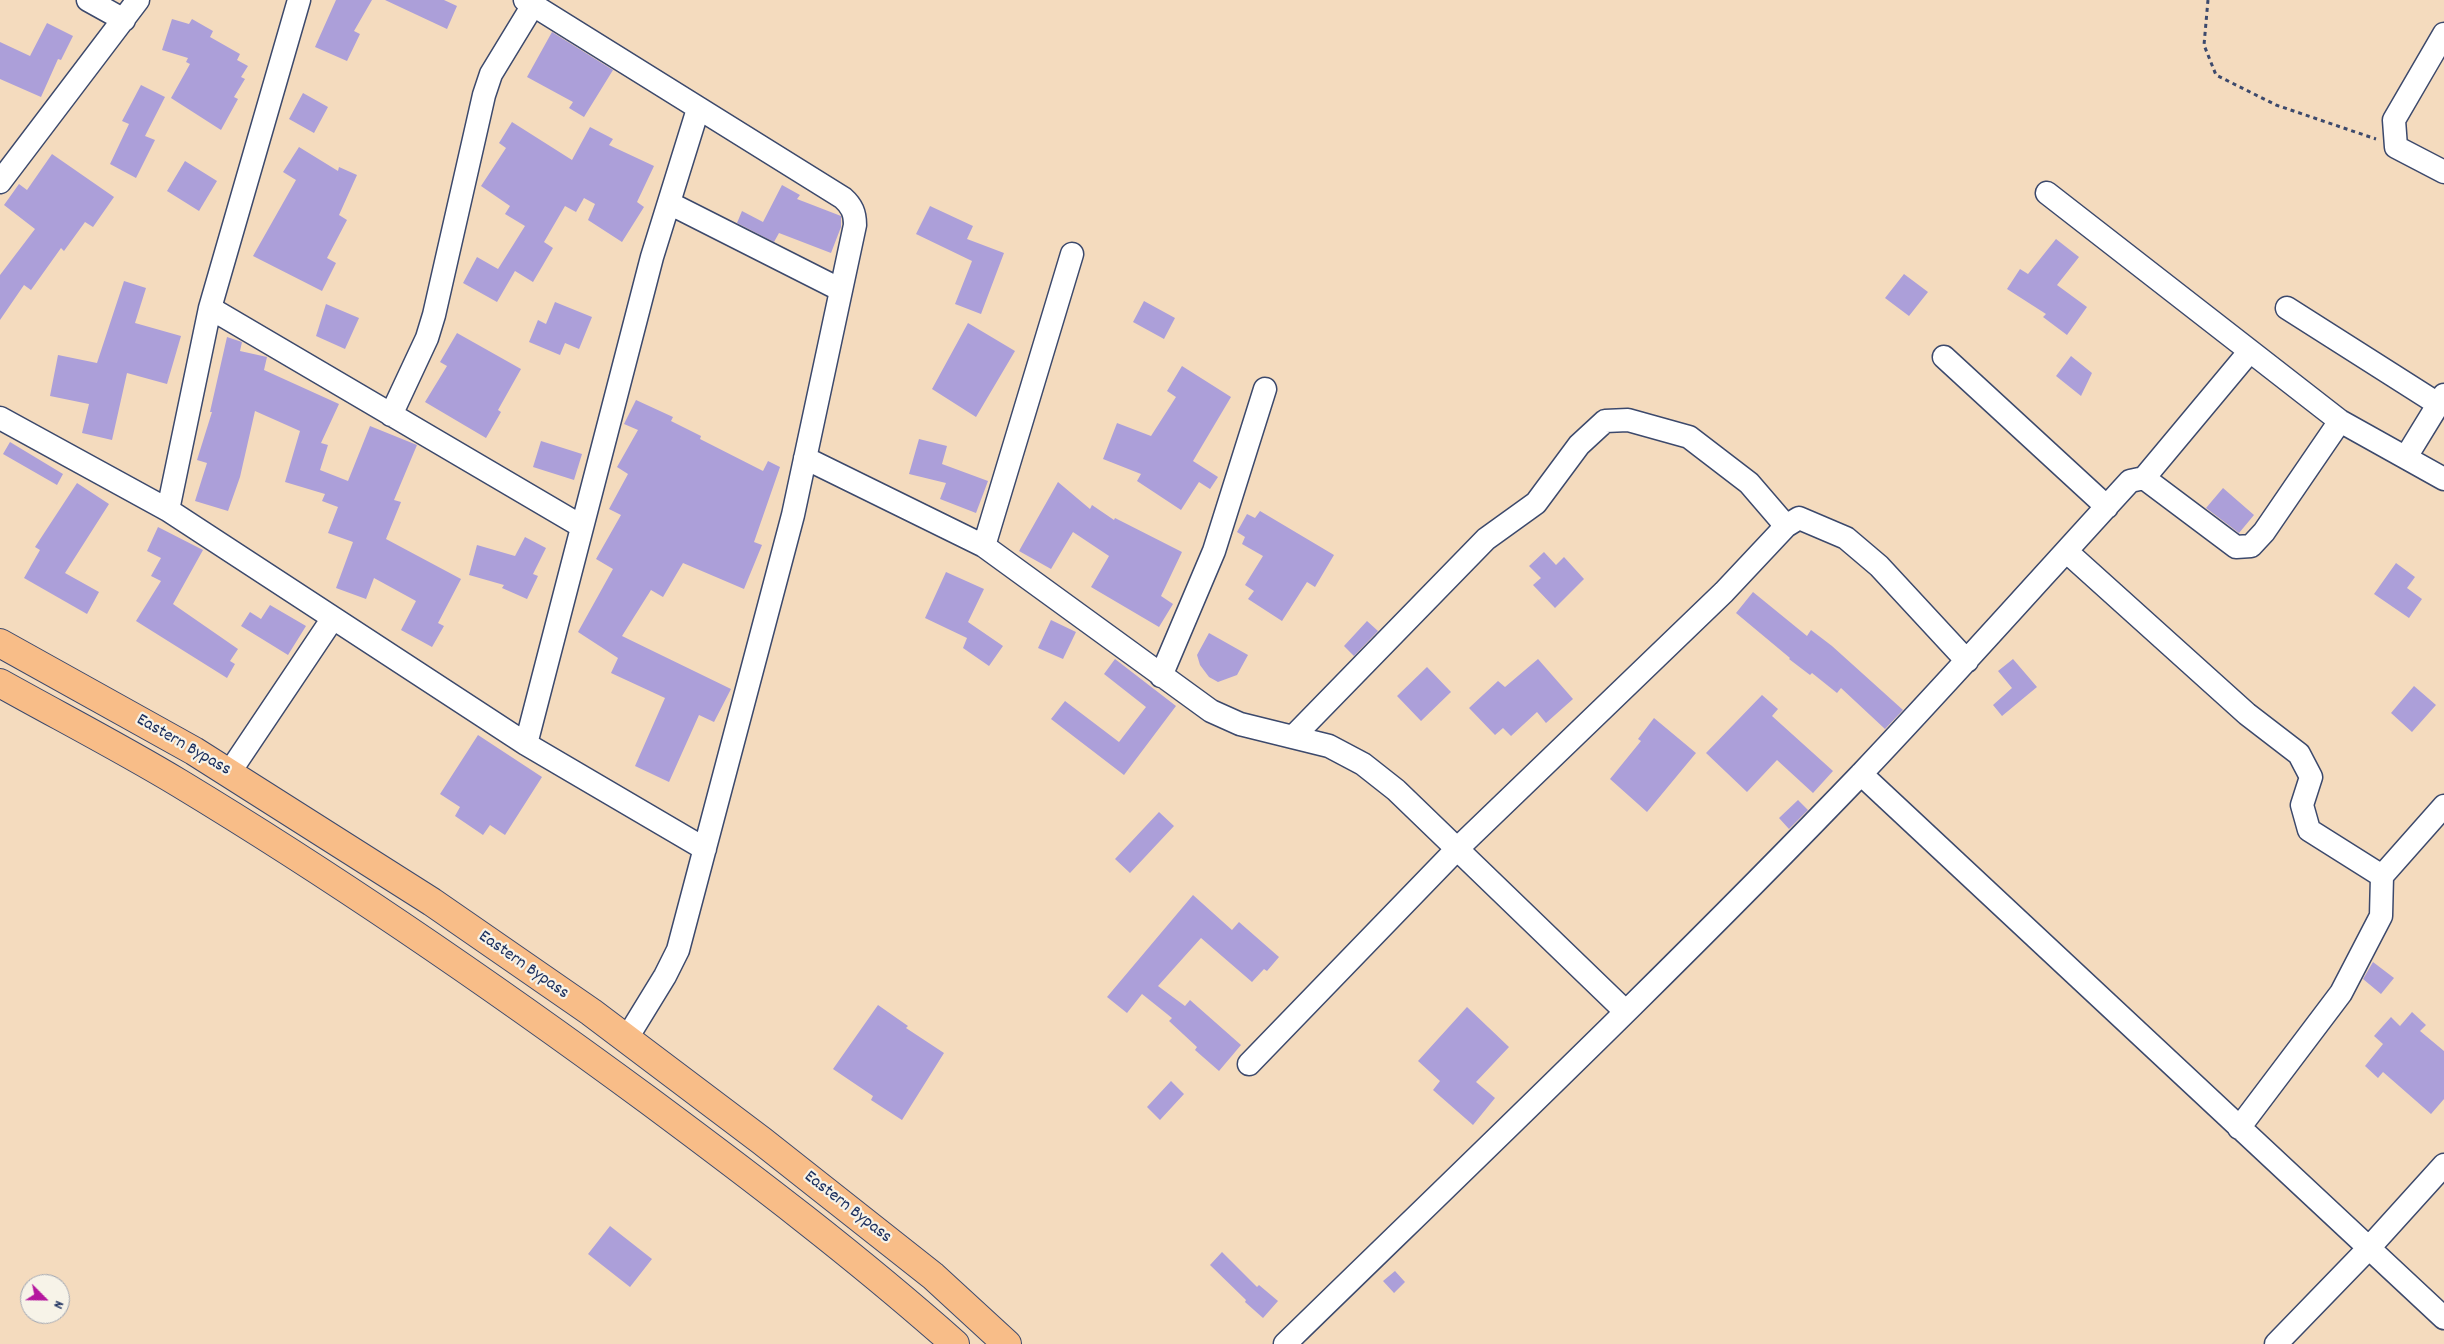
<!DOCTYPE html>
<html>
<head>
<meta charset="utf-8">
<style>
	body { margin:0 }
	#map { position:relative; width:2444px; height:1344px; overflow:hidden; background:#f4dbbe; font-family:Dekko,sans-serif }
	canvas { display:block }
	.north { position:absolute; left:20px; top:1274px; width:50px; height:50px; box-sizing:border-box; background:#f7f3e8; border:1px solid #9fa5b1; border-radius:50%; rotate:113deg; font-size:14px; font-weight:700; line-height:20px; text-align:center; color:#1b2f5e }
	.north::after { content:''; display:block; margin:auto; width:18px; height:22px; background:#b5179e; clip-path:polygon(50% 0,100% 100%,50% 72%,0 100%) }
</style>
</head>
<body>
<div id="map">
<canvas width="2444" height="1344"></canvas>
<div class="north">N</div>
</div>
<script>
const ctx = document.querySelector('canvas').getContext('2d');
ctx.lineJoin = 'round';
function paint(path, color) {
  ctx.fillStyle = color;
  ctx.fill(path, 'evenodd');
}
function stroke(path, color, width, dash) {
  ctx.strokeStyle = color;
  ctx.lineWidth = width;
  ctx.lineCap = dash ? 'butt' : 'round';
  ctx.setLineDash(dash || []);
  ctx.stroke(path);
}
function label(font, color, halo, rows, align = 'center') {
  ctx.font = font + ' Dekko,sans-serif';
  ctx.lineWidth = 4.5;
  ctx.setLineDash([]);
  ctx.textBaseline = 'middle';
  ctx.strokeStyle = halo;
  ctx.fillStyle = color;
  for (const [text, x, y, turn = 0] of rows) {
    ctx.save();
    ctx.translate(x, y);
    ctx.rotate((+turn || 0) * Math.PI / 180);
    ctx.textAlign = isNaN(turn) ? turn : align;
    if (halo) ctx.strokeText(text, 0, 0);
    ctx.fillText(text, 0, 0);
    ctx.restore();
  }
}
const building = new Path2D(`
	M 336,0 L 372,0 L 354,31 L 360,34 L 347,61 L 315,47 Z
	M 385,0 L 444,0 L 457,6 L 447,29 Z
	M 172,19 L 189,24 L 192,19 L 213,31 L 210,37 L 240,54 L 237,60 L 248,66 L 241,77 L 245,79 L 234,97 L 238,99 L 221,130 L 171,98 L 190,64 L 186,62 L 188,58 L 162,50 Z
	M 47,23 L 73,36 L 61,60 L 58,59 L 41,97 L 0,79 L 0,42 L 30,56 Z
	M 552,32 L 613,70 L 584,117 L 569,108 L 573,102 L 527,77 Z
	M 141,85 L 165,97 L 145,136 L 155,140 L 136,178 L 110,164 L 129,124 L 122,121 Z
	M 303,93 L 328,107 L 314,133 L 289,119 Z
	M 512,122 L 572,160 L 590,127 L 613,139 L 609,145 L 654,166 L 637,202 L 644,207 L 622,242 L 588,220 L 595,204 L 584,198 L 576,212 L 565,206 L 544,242 L 553,248 L 533,282 L 515,271 L 497,302 L 463,283 L 477,257 L 498,269 L 525,226 L 505,214 L 510,206 L 481,186 L 506,148 L 499,143 Z
	M 299,147 L 338,171 L 339,167 L 357,175 L 339,215 L 347,220 L 327,258 L 336,263 L 322,291 L 253,256 L 296,180 L 283,172 Z
	M 52,154 L 114,197 L 93,227 L 85,222 L 64,251 L 61,248 L 31,290 L 24,285 L 0,320 L 0,275 L 35,229 L 4,205 L 19,184 L 27,190 Z
	M 185,161 L 217,181 L 199,211 L 167,191 Z
	M 782,185 L 800,195 L 797,199 L 841,216 L 841,227 L 831,253 L 779,233 L 774,242 L 737,223 L 742,211 L 763,222 Z
	M 930,206 L 973,226 L 967,239 L 1004,253 L 981,314 L 955,304 L 972,261 L 916,234 Z
	M 2056,239 L 2079,257 L 2057,285 L 2087,307 L 2067,335 L 2043,317 L 2046,314 L 2007,289 L 2020,269 L 2028,274 Z
	M 1904,274 L 1928,292 L 1909,316 L 1885,298 Z
	M 124,281 L 146,288 L 135,323 L 181,336 L 167,384 L 127,373 L 112,440 L 82,433 L 89,404 L 50,396 L 58,355 L 97,363 Z
	M 1144,301 L 1175,318 L 1164,339 L 1133,322 Z
	M 555,302 L 592,317 L 579,349 L 565,343 L 560,355 L 529,342 L 538,320 L 546,324 Z
	M 326,304 L 359,318 L 345,349 L 316,336 Z
	M 968,323 L 1015,351 L 976,417 L 932,389 Z
	M 457,333 L 521,369 L 498,410 L 501,412 L 486,438 L 425,402 L 447,366 L 440,362 Z
	M 227,337 L 242,342 L 240,351 L 267,357 L 264,370 L 339,404 L 321,443 L 328,445 L 320,470 L 348,481 L 370,426 L 417,445 L 394,500 L 401,502 L 386,539 L 461,579 L 438,623 L 444,626 L 432,647 L 401,630 L 416,601 L 374,578 L 366,599 L 336,588 L 353,542 L 328,533 L 338,507 L 322,501 L 325,494 L 285,482 L 300,431 L 255,411 L 240,477 L 228,511 L 195,501 L 207,463 L 197,460 L 212,412 L 210,412 Z
	M 2071,356 L 2092,373 L 2081,396 L 2056,376 Z
	M 1182,366 L 1231,397 L 1193,461 L 1218,477 L 1210,489 L 1199,482 L 1181,510 L 1137,481 L 1141,474 L 1103,459 L 1117,423 L 1151,436 L 1176,397 L 1167,391 Z
	M 636,400 L 673,417 L 671,421 L 701,436 L 700,439 L 763,471 L 768,461 L 780,467 L 754,542 L 762,545 L 744,589 L 683,563 L 663,597 L 651,590 L 622,636 L 731,689 L 714,722 L 699,715 L 669,782 L 635,766 L 665,698 L 611,673 L 618,658 L 578,632 L 613,569 L 596,559 L 621,515 L 609,509 L 628,474 L 617,467 L 638,430 L 624,424 Z
	M 919,439 L 947,446 L 942,464 L 988,481 L 976,513 L 940,499 L 946,483 L 909,474 Z
	M 541,441 L 582,454 L 574,480 L 533,467 Z
	M 10,442 L 63,474 L 57,485 L 3,454 Z
	M 1058,482 L 1090,509 L 1092,505 L 1114,520 L 1115,518 L 1182,552 L 1161,596 L 1173,604 L 1159,627 L 1091,587 L 1109,556 L 1073,532 L 1051,569 L 1019,551 Z
	M 77,483 L 109,504 L 65,573 L 99,592 L 87,614 L 24,578 L 40,550 L 35,547 Z
	M 2223,488 L 2254,515 L 2239,533 L 2206,508 Z
	M 1260,511 L 1334,555 L 1315,587 L 1307,582 L 1282,621 L 1248,599 L 1254,591 L 1245,585 L 1263,556 L 1242,544 L 1245,537 L 1237,532 L 1247,514 L 1255,518 Z
	M 158,527 L 203,550 L 173,604 L 238,649 L 230,661 L 235,664 L 227,678 L 136,621 L 161,581 L 151,576 L 161,558 L 147,551 Z
	M 525,537 L 546,548 L 533,574 L 538,576 L 527,599 L 502,588 L 504,585 L 469,575 L 477,545 L 515,556 Z
	M 1544,552 L 1556,565 L 1564,557 L 1584,579 L 1555,608 L 1533,585 L 1541,578 L 1529,566 Z
	M 2396,563 L 2415,577 L 2407,588 L 2422,599 L 2409,618 L 2374,594 Z
	M 946,572 L 984,589 L 968,622 L 1003,646 L 989,666 L 963,648 L 967,638 L 925,618 Z
	M 1753,592 L 1807,636 L 1811,630 L 1832,646 L 1903,710 L 1885,729 L 1841,688 L 1837,693 L 1812,673 L 1810,675 L 1789,659 L 1790,658 L 1736,613 Z
	M 270,605 L 306,626 L 288,655 L 241,626 L 250,612 L 261,619 Z
	M 1051,620 L 1076,632 L 1063,659 L 1038,648 Z
	M 1367,621 L 1378,631 L 1354,656 L 1344,646 Z
	M 1209,633 L 1248,655 L 1237,675 L 1218,682 L 1209,677 L 1200,665 L 1197,655 Z
	M 1115,659 L 1176,706 L 1124,775 L 1051,719 L 1065,701 L 1119,742 L 1146,707 L 1104,674 Z
	M 1538,659 L 1573,699 L 1546,723 L 1537,712 L 1511,736 L 1503,728 L 1495,735 L 1469,708 L 1498,681 L 1505,687 Z
	M 2013,659 L 2037,687 L 2002,716 L 1993,705 L 2012,688 L 1998,671 Z
	M 1427,667 L 1451,692 L 1421,721 L 1397,696 Z
	M 2414,686 L 2436,705 L 2412,732 L 2391,713 Z
	M 1762,695 L 1778,709 L 1772,716 L 1833,771 L 1813,793 L 1777,760 L 1747,792 L 1706,753 Z
	M 1654,718 L 1696,753 L 1647,812 L 1610,779 L 1641,741 L 1638,739 Z
	M 478,735 L 542,777 L 505,835 L 490,825 L 483,835 L 455,816 L 460,807 L 440,794 Z
	M 1798,800 L 1808,810 L 1789,829 L 1779,818 Z
	M 1159,812 L 1174,826 L 1130,873 L 1115,859 Z
	M 1193,895 L 1232,930 L 1239,922 L 1279,957 L 1267,971 L 1264,969 L 1252,982 L 1201,938 L 1158,986 L 1185,1006 L 1190,1000 L 1241,1045 L 1219,1071 L 1195,1050 L 1197,1047 L 1169,1021 L 1172,1018 L 1142,994 L 1127,1013 L 1107,997 Z
	M 2373,962 L 2394,978 L 2381,994 L 2363,979 Z
	M 878,1005 L 908,1026 L 906,1028 L 944,1053 L 902,1120 L 871,1100 L 873,1096 L 833,1069 Z
	M 1467,1007 L 1509,1047 L 1476,1082 L 1495,1098 L 1473,1125 L 1433,1090 L 1440,1081 L 1418,1061 Z
	M 2412,1012 L 2426,1025 L 2420,1031 L 2444,1051 L 2444,1099 L 2431,1114 L 2383,1072 L 2378,1078 L 2365,1066 L 2383,1044 L 2374,1036 L 2391,1017 L 2400,1026 Z
	M 1171,1081 L 1184,1094 L 1160,1120 L 1147,1107 Z
	M 610,1226 L 652,1259 L 630,1287 L 588,1254 Z
	M 1222,1252 L 1257,1287 L 1259,1285 L 1278,1301 L 1263,1318 L 1245,1302 L 1246,1300 L 1210,1265 Z
	M 1395,1271 L 1405,1282 L 1394,1293 L 1383,1281 Z`);
const path = new Path2D(`
	M 2208,0 L 2204,45 L 2216,75 L 2276,105 L 2376,139`);
const minor = new Path2D(`
	M 88,0 L 124,20
	M 525,0 L 843,198 C 852,206 855,213 855,225 L 793,515 L 678,950 L 665,976 L 627,1038
	M 2444,34 L 2394,120 L 2396,147 L 2444,172
	M 0,182 L 138,0
	M 2047,193 L 2340,421 L 2444,479
	M 669,203 L 841,290
	M 210,308 L 581,526
	M 2287,308 L 2438,404
	M 1944,357 L 2107,507
	M 391,415 L 427,338 L 434,315 L 484,95 L 491,74 L 533,5
	M 0,418 L 168,510 L 526,744 L 705,849
	M 2406,457 L 2444,395
	M 805,458 L 984,546 L 1211,711 L 1240,724 L 1329,746 L 1363,764 L 1396,790 L 1625,1011
	M 2144,478 L 2250,351
	M 168,510 L 210,308 L 299,0
	M 984,546 L 1072,254
	M 2066,551 L 2247,714 L 2299,754 L 2311,777 L 2302,805 L 2309,830 L 2382,876 L 2381,916 L 2341,993 L 2239,1128
	M 1161,676 L 1214,551 L 1265,389
	M 1293,737 L 1486,539 L 1536,503 L 1579,445 L 1605,421 L 1628,420 L 1689,437 L 1749,483 L 1786,526
	M 526,744 L 652,257 L 698,109
	M 229,773 L 333,618
	M 1861,774 L 2444,1318
	M 2382,876 L 2444,806
	M 1249,1064 L 1457,849 L 1724,592 L 1786,526 L 1799,518 L 1846,538 L 1879,566 L 1967,661
	M 1285,1344 C 1479,1155 1676,967 1863,772 C 1954,676 2041,578 2130,481 L 2144,478 L 2236,547 L 2251,546 L 2264,532 L 2340,421
	M 2276,1344 L 2368,1249 L 2444,1165`);
const primary = new Path2D(`
	M 0,643 L 194,751 L 432,902 L 591,1012 L 762,1141 L 933,1276 L 1007,1344
	M 0,683 C 59,716 121,748 179,783 C 341,881 496,988 648,1100 C 753,1178 857,1257 955,1344`);
const streetNames = [
	["Eastern Bypass",183,746,30],
	["Eastern Bypass",523,966,35],
	["Eastern Bypass",847,1208,38]
];
paint(building, '#ac9fd9');
stroke(minor, '#3c496c', 25);
stroke(primary, '#3c496c', 30);
stroke(path, '#3c496c', 3, [4, 4]);
stroke(minor, '#fff', 22);
stroke(primary, '#f8bd88', 28);
label('18px', '#1b2f5e', '#f7f3e8', streetNames);
</script>
</body>
</html>
